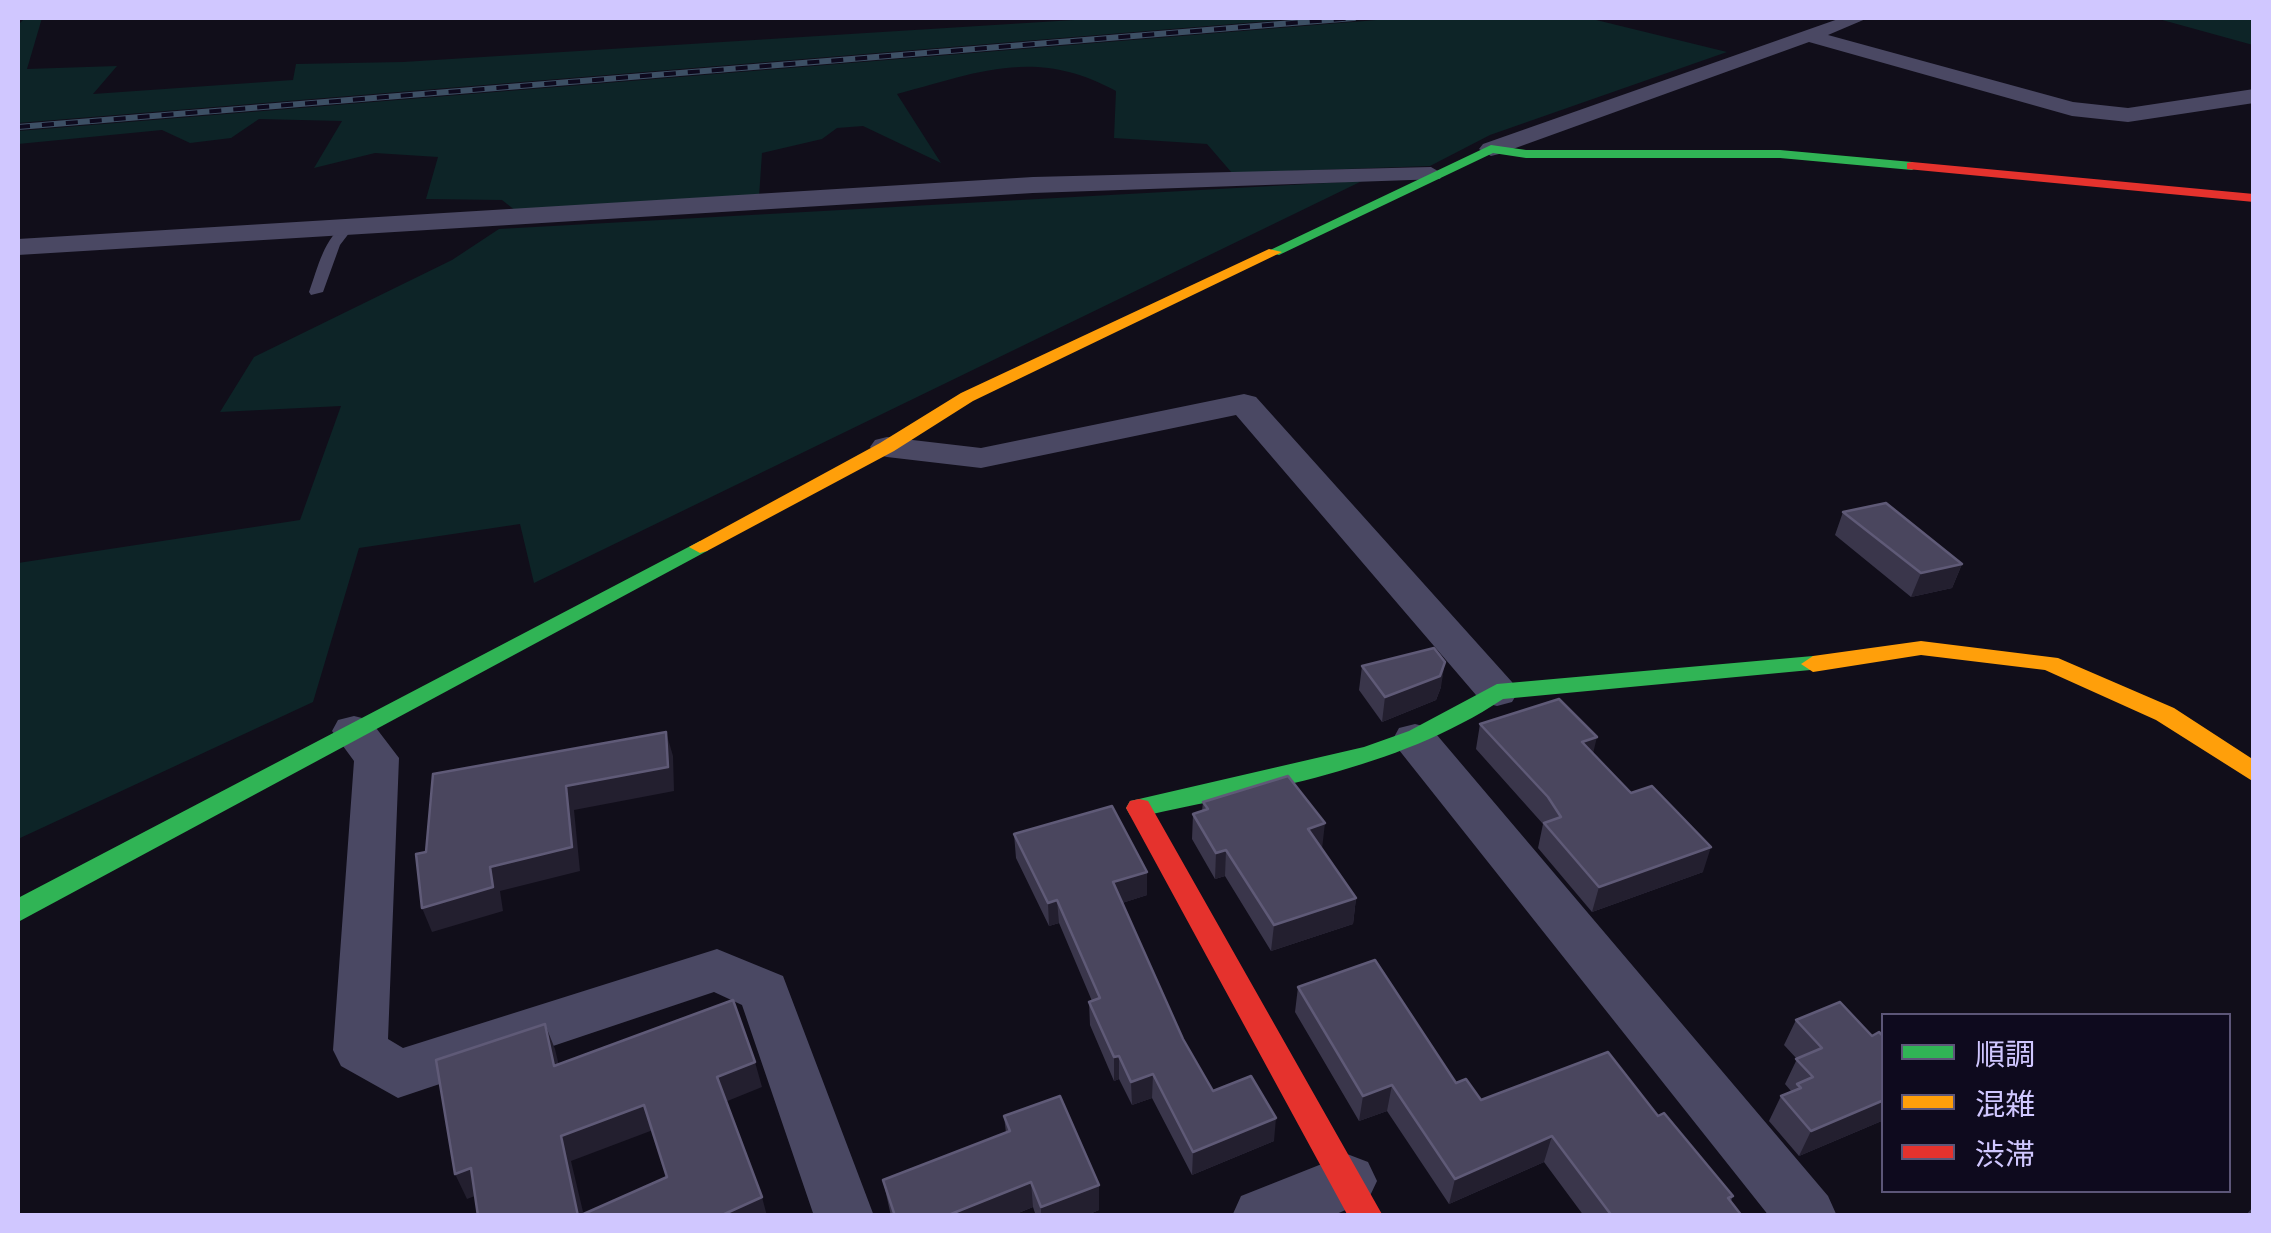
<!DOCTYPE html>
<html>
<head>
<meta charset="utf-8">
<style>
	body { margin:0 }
	#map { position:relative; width:2271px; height:1233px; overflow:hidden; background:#110e1a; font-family:"Open Sans","Noto Sans JP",sans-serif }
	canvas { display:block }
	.frame { position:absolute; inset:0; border:20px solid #d0c7ff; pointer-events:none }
	.legend { position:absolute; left:1881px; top:1013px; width:350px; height:180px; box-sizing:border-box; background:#0e0a1e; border:2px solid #5c5678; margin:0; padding:12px 18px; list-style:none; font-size:30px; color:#d0c7ff }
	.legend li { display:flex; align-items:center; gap:20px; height:50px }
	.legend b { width:50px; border:2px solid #5c5678 }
</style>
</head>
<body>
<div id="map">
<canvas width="2271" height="1233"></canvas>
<div class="frame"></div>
<ul class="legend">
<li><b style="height:12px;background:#30b455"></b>順調</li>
<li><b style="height:12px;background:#ff9f0a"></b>混雑</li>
<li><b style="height:12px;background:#e5322d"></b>渋滞</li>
</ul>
</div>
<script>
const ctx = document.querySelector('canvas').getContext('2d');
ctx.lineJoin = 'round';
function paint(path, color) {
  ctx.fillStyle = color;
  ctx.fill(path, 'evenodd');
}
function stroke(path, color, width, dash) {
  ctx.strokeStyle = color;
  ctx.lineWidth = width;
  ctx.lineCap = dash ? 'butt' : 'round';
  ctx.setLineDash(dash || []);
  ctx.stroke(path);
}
const green = new Path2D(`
	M 25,18 L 42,18 L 27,69 L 117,66 L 93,94 L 293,80 L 296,64 L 403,62 L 1106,18 L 1307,18 L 18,123 L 18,25 Z
	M 1401,18 L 1588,18 L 1727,52 L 1490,135 L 1430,166 L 1232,173 L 1207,144 L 1114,138 L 1116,91 C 1036,47 979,72 897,94 L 941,163 L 863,126 L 837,128 L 822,139 L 762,153 L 759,197 L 516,211 L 502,200 L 426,199 L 438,157 L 375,153 L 314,168 L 342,121 L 259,119 L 231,138 L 190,143 L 162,130 L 18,144 L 18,131 Z
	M 2155,18 L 2253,18 L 2253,45 Z
	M 1362,181 L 534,583 L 520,524 L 359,548 L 313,702 L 18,839 L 18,563 L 300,520 L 341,406 L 220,412 L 254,357 L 452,260 L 499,229 Z`);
const lane = new Path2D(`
	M 346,224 L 353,228 L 340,245 L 323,292 L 311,295 L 309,292 C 318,268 324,237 346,224 Z`);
const street = new Path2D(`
	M 1841,18 L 1868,18 L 1828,35 L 2073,102 L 2128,108 L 2254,89 L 2254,103 L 2128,122 L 2072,116 L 1809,42 L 1499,154 L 1491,156 L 1479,149 L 1483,144 Z
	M 1431,167 L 1443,174 L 1440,179 L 1033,193 L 18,255 L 18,239 L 1033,177 Z
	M 1244,394 L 1256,397 L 1512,682 L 1518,692 L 1512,702 L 1497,706 L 1482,702 L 1236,415 L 981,468 L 887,457 L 875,454 L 870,447 L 875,440 L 887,437 L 981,448 Z
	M 354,716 L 370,720 L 399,758 L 388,1039 L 403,1048 L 717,949 L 783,976 L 874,1216 L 814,1216 L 742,1005 L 714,992 L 398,1098 L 341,1066 L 333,1050 L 354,761 L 332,731 L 338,720 Z
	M 1415,724 L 1431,728 L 1828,1196 L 1837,1216 L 1769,1216 L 1399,750 L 1393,739 L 1399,728 Z
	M 1347,1154 L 1368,1162 L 1377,1181 L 1368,1200 L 1332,1216 L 1232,1216 L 1241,1196 Z`);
const fast = new Path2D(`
	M 1491,145 L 1526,150 L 1780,150 L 1912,162 L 1919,166 L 1912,170 L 1780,158 L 1526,158 L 1493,153 L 1279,255 L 1266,252 Z
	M 700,541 L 707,543 L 711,547 L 707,551 L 18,922 L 18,898 Z
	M 1813,656 L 1821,659 L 1825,664 L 1821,669 L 1503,699 C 1394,771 1264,789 1139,817 L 1130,815 L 1126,808 L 1130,801 L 1139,799 L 1364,747 L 1409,731 L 1497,684 Z`);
const slow = new Path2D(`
	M 1269,249 L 1282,252 L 973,401 L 894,451 L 707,551 L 700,553 L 689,547 L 880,443 L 961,393 Z
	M 1921,641 L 2058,658 L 2174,708 L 2254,760 L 2254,782 L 2156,720 L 2045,670 L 1921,655 L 1813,672 L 1801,664 L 1813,656 Z`);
const jam = new Path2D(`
	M 1912,162 L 2254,194 L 2254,202 L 1907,169 L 1907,163 Z
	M 1139,799 L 1148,801 L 1383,1216 L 1348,1216 L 1126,808 L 1130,801 Z`);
const rail = new Path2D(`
	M 18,127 L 1354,18`);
const wall = new Path2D(`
	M 1843,512 L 1962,564 L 1952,588 L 1911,597 L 1835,535 Z
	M 1362,666 L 1441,687 L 1436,700 L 1382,722 L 1359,690 Z
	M 1480,724 L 1593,754 L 1703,872 L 1592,912 L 1538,848 L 1543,824 L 1476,749 Z
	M 1203,802 L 1322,849 L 1356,898 L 1353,924 L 1271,951 L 1225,876 L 1215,879 L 1192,839 L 1193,814 L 1202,811 Z
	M 1014,834 L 1147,895 L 1122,903 L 1183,1039 L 1213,1091 L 1274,1141 L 1192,1175 L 1152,1098 L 1132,1105 L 1119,1079 L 1114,1081 L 1090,1025 L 1089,1002 L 1092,1001 L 1059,923 L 1049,926 L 1016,858 Z
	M 1298,987 L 1456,1083 L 1481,1100 L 1658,1116 L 1733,1196 L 1731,1201 L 1742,1216 L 1584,1216 L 1544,1162 L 1449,1204 L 1387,1111 L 1359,1121 L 1295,1012 Z
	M 1796,1020 L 1884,1037 L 1884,1120 L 1799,1156 L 1769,1121 L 1781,1096 L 1791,1091 L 1785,1084 L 1797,1059 L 1784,1045 Z
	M 1004,1116 L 1099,1185 L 1099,1210 L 1085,1216 L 1036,1216 L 1033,1207 L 1011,1216 L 891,1216 L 883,1180 L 1006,1133 Z
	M 2254,1206 L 2254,1216 L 2245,1216 Z`);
const shadedWall = new Path2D(`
	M 1962,564 L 1952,588 L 1911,597 L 1921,573 Z
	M 1445,662 L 1441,687 L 1436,700 L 1382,722 L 1385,697 Z
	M 666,732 L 673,756 L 674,791 L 574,810 L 580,871 L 500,891 L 503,911 L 432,932 L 422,908 L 490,867 L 566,786 Z
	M 1597,737 L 1591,762 L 1582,742 Z
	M 1325,823 L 1322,849 L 1308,829 Z
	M 1711,847 L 1703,872 L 1592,912 L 1599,887 Z
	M 1226,850 L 1225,876 L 1215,879 L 1216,853 Z
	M 1147,872 L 1147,895 L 1113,906 L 1113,882 Z
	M 1356,898 L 1353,924 L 1271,951 L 1274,925 Z
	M 1057,900 L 1059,923 L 1049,926 L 1048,903 Z
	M 545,1024 L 555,1049 L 565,1091 L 554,1066 Z
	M 1119,1056 L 1119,1079 L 1114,1081 L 1114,1057 Z
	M 755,1062 L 762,1087 L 725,1102 L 717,1077 Z
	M 1153,1074 L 1152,1098 L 1132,1105 L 1131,1082 Z
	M 1392,1085 L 1387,1111 L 1359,1121 L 1363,1096 Z
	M 1884,1100 L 1884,1120 L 1799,1156 L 1811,1131 Z
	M 644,1105 L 653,1130 L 571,1161 L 584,1216 L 578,1216 L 561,1136 Z
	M 1276,1118 L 1274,1141 L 1192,1175 L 1193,1152 Z
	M 1552,1136 L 1544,1162 L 1449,1204 L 1455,1179 Z
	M 471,1168 L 483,1193 L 467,1199 L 455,1174 Z
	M 1031,1182 L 1033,1207 L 1011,1216 L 946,1216 Z
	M 1099,1185 L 1099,1210 L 1085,1216 L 1041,1216 L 1041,1207 Z
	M 762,1197 L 767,1216 L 720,1216 Z`);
const building = new Path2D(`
	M 1886,503 L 1962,564 L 1921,573 L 1843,512 Z
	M 1434,648 L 1445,662 L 1440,676 L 1385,697 L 1362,666 Z
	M 1559,699 L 1597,737 L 1582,742 L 1631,793 L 1652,786 L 1711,847 L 1599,887 L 1544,823 L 1561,817 L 1548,797 L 1480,724 Z
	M 666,732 L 668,767 L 566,786 L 572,847 L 490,867 L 493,887 L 422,908 L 416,854 L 426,852 L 433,774 Z
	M 1288,776 L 1325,823 L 1308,829 L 1356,898 L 1274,925 L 1226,850 L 1216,853 L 1193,814 L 1208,809 L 1203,802 Z
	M 1112,806 L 1147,872 L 1113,882 L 1183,1039 L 1213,1091 L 1251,1076 L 1276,1118 L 1193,1152 L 1153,1074 L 1131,1082 L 1119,1056 L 1114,1057 L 1089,1002 L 1100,998 L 1057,900 L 1048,903 L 1014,834 Z
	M 1375,960 L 1456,1083 L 1466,1079 L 1481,1100 L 1608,1052 L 1658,1116 L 1664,1113 L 1733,1196 L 1728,1198 L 1742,1216 L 1612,1216 L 1552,1136 L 1455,1179 L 1392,1085 L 1363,1096 L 1298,987 Z
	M 733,1000 L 755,1062 L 717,1077 L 762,1197 L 720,1216 L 579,1216 L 667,1177 L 644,1105 L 561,1136 L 578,1216 L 478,1216 L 471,1168 L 455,1174 L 436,1060 L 545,1024 L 554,1066 Z
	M 1840,1002 L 1872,1036 L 1879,1032 L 1884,1037 L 1884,1100 L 1811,1131 L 1781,1096 L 1801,1088 L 1797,1084 L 1813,1077 L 1796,1059 L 1822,1048 L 1796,1020 Z
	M 1060,1096 L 1099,1185 L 1041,1207 L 1031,1182 L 946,1216 L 895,1216 L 883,1180 L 1010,1131 L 1004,1116 Z`);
paint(green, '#0d2427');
paint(lane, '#4a4863');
paint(street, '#4a4863');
paint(fast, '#30b455');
paint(slow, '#ff9f0a');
paint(jam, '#e5322d');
stroke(rail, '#3d5065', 6);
stroke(rail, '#0e0a1e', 4, [12]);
paint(wall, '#3a364b');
paint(shadedWall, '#231f2f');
paint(building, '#4a465e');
stroke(building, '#5f5a77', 2.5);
</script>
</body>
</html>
